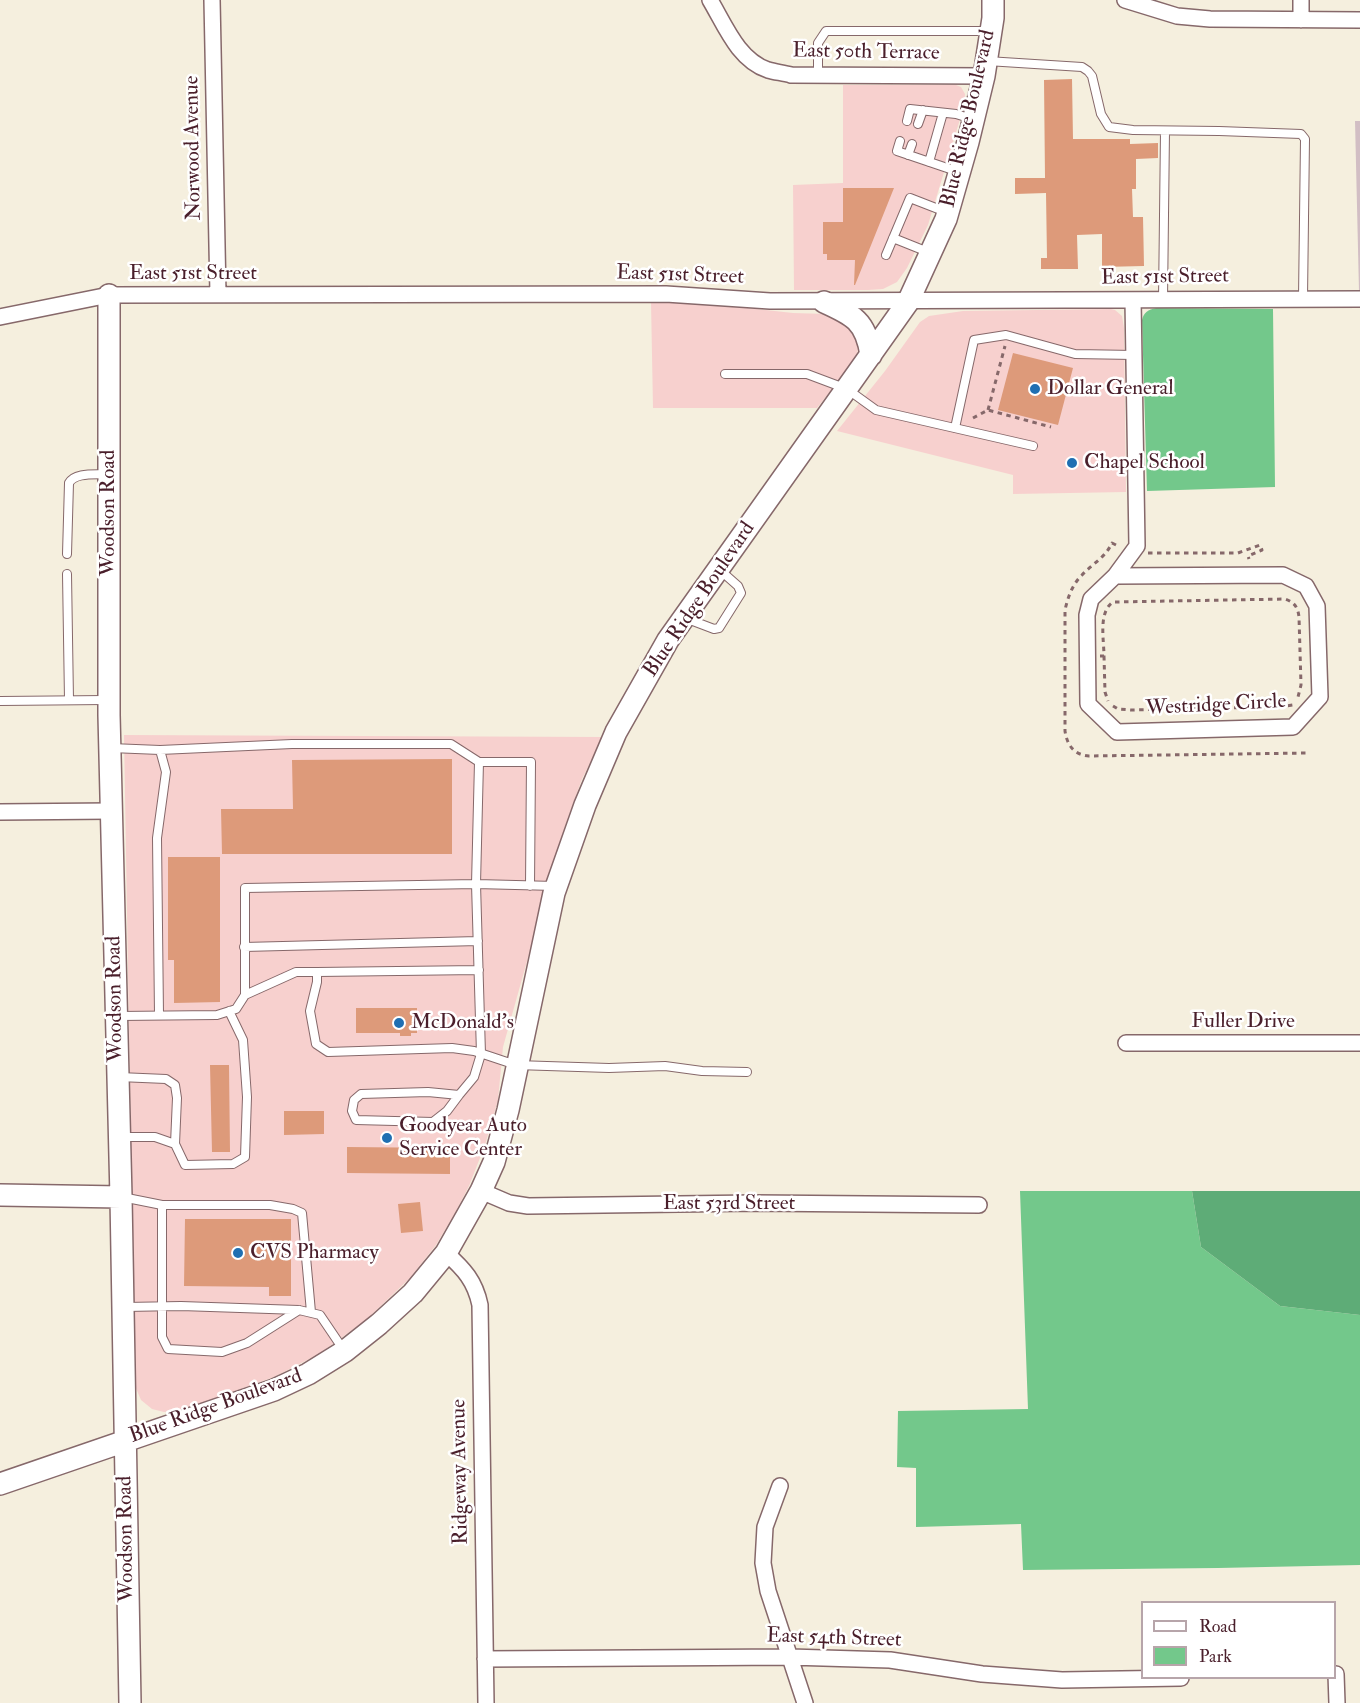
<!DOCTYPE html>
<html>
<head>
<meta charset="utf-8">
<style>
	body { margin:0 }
	#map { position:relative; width:1360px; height:1703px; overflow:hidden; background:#f5efde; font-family:"IM FELL Double Pica",serif }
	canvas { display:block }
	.legend { position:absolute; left:1141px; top:1601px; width:195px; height:78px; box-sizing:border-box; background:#fff; border:2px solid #b7a5aa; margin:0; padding:8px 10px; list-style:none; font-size:18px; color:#4a1f2b }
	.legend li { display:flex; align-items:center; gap:12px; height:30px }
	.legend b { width:30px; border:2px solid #b7a5aa }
</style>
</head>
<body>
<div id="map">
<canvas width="1360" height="1703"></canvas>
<ul class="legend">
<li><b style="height:8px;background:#fff"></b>Road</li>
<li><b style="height:16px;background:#73c88b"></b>Park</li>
</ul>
</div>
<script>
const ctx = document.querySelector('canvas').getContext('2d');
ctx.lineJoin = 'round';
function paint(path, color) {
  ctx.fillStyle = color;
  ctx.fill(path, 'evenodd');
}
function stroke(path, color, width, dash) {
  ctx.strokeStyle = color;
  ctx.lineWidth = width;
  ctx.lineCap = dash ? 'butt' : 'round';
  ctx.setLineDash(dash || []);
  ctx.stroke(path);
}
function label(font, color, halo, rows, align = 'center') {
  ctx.font = font + ' "IM FELL Double Pica",serif';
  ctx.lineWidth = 5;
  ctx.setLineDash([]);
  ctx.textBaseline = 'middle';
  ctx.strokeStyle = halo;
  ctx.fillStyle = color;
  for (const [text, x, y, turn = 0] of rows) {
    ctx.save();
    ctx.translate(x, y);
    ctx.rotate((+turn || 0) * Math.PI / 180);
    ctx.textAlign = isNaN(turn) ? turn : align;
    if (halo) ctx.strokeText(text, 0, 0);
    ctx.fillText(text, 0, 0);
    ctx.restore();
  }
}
const built = new Path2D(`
	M 843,85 L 956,85 L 961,87 L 965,94 L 964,106 L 928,225 L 907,268 L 897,282 L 883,289 L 868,290 L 794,290 L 793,185 L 843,183 Z
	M 651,302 L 693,302 L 793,313 L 826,314 L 843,318 L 857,337 L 858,349 L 856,359 L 817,408 L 653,408 Z
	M 1111,309 L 1115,310 L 1122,316 L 1124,328 L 1126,492 L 1013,494 L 1013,475 L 837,431 L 885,371 L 920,322 L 929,316 L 963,311 Z
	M 124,735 L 603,737 L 582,779 L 564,829 L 503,1047 L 498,1100 L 485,1145 L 469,1186 L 454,1215 L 436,1245 L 410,1278 L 366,1320 L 319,1354 L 274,1377 L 180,1411 L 164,1412 L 152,1409 L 141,1400 L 135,1386 Z`);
const industrial = new Path2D(`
	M 1355,121 L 1360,121 L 1360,291 L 1359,291 Z`);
const green = new Path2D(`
	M 1156,308 L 1273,309 L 1275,487 L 1147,491 L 1142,320 C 1144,312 1148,310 1156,308 Z
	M 1020,1191 L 1192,1191 L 1201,1247 L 1280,1306 L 1360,1315 L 1360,1565 L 1218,1568 L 1023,1570 L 1021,1524 L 916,1527 L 916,1468 L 897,1467 L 898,1411 L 1028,1409 Z`);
const forest = new Path2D(`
	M 1192,1191 L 1360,1191 L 1360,1315 L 1280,1306 L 1201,1247 Z`);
const building = new Path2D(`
	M 1072,79 L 1073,139 L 1130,139 L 1130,144 L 1158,143 L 1158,158 L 1136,159 L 1136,189 L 1132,189 L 1133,217 L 1143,217 L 1144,266 L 1102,267 L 1102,234 L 1077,235 L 1078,269 L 1041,269 L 1041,258 L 1047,258 L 1046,193 L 1015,194 L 1015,178 L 1045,178 L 1044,80 Z
	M 843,188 L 894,188 L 855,285 L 854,285 L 855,260 L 827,260 L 827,254 L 823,254 L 823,222 L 843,222 Z
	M 1013,353 L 1073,368 L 1058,425 L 998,410 Z
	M 452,759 L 452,854 L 222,854 L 221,809 L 293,809 L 292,760 Z
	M 168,857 L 220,857 L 220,1002 L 174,1003 L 174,960 L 168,960 Z
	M 356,1008 L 417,1008 L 417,1033 L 411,1033 L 411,1036 L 400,1036 L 400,1033 L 356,1033 Z
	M 210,1065 L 229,1065 L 230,1152 L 212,1152 Z
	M 284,1111 L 324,1111 L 324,1134 L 284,1135 Z
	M 347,1147 L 450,1148 L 450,1174 L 347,1173 Z
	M 420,1202 L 423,1231 L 401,1233 L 398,1204 Z
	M 185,1219 L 291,1219 L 291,1296 L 269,1296 L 269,1287 L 184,1286 Z`);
const path = new Path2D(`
	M 988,410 L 1005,346
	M 973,418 L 988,410 L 1051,427
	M 1116,545 L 1112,543 C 1105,558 1092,564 1082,575 C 1072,585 1068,597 1065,610 L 1065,731 C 1067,745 1074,755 1089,756 L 1309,753
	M 1148,553 L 1238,553 L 1260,545 L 1262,550 L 1248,556 L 1249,559
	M 1100,656 L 1104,656 C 1104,640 1098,612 1113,602 L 1285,599 C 1294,602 1298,607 1299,617 L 1301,685 L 1298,697
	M 1104,656 L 1105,692 L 1108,701
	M 1113,706 L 1118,709 L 1131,710 L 1213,708
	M 1214,715 L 1214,708 L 1280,707 L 1293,705`);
const lane = new Path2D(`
	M 987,61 L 1082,67 L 1088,71 L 1092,76 L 1101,114 L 1109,127 L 1133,130 L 1219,131 L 1301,134 L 1305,139 L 1303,298
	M 818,75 L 818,43 L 826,31 L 989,31
	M 907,121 L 910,109 L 956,114 L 972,119
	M 918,124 L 923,110
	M 900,141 L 897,151 L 959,172
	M 908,155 L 912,144
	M 929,162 L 943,113
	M 893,238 L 928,252
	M 886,255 L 910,198 L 946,212
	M 1163,300 L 1165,131
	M 725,374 L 807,374 L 847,389 L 876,410 L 1033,446
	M 955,428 L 974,340 L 1006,335 L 1075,354 L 1134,355
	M 67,554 L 69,483 C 75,472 96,475 107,474
	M 67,574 L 69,700
	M 685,618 L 714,629 L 719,628 L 741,593 L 738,586 L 721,571
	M 0,701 L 106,700
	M 111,748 L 160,750 L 166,772 L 157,838 L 159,1015
	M 160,750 L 292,744 L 451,744 L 479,762
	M 244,947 L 478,941
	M 479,970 L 317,972 L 317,982 L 310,1011 L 316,1044 L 328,1052 L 452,1048 L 474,1051 L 516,1065 L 609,1068 L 665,1066 L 702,1071 L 747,1072
	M 245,995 L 245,888 L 476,884 L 555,886
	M 119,1016 L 217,1015 L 236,1009 L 245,995 L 296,972 L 317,972
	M 119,1077 L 166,1079 L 175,1085 L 177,1098 L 175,1144
	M 459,1095 L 447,1111 L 433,1122 L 356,1120 L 352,1111 L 354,1100 L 361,1094 L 428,1092 L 459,1095 L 474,1077 L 481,1054 L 476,884 L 479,762 L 531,762 L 530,886
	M 121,1137 L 155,1137 L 175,1144 L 185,1165 L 233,1164 L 245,1157 L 247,1097 L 243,1040 L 229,1011
	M 122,1197 L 162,1205 L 162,1337 L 168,1349 L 222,1352 L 247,1343 L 299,1310
	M 162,1205 L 270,1205 L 293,1209 L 302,1213 L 311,1312
	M 125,1307 L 181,1306 L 299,1310 L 320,1315 L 343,1349`);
const street = new Path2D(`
	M 212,0 L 218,294
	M 710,0 C 725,25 738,60 768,70 C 775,72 784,73 791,75 L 984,76
	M 1125,0 L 1177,16 L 1210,19 L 1360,20
	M 1301,0 L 1301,20
	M 0,317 L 109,295 L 666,294 L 770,301 L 1360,299
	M 1115,576 L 1283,575 L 1306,586 L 1317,606 L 1320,697 L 1293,727 L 1117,732 L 1088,704 L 1087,615 L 1091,599 L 1115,576 L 1137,546 L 1133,300
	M 0,812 L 111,811
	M 1126,1043 L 1360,1043
	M 481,1191 L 509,1203 L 528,1206 L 755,1203 L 979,1205
	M 446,1253 C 464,1269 475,1281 480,1305 L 486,1703
	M 780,1486 L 765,1527 L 763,1563 L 768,1591 L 805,1703
	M 485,1659 L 790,1657 L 890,1660 L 982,1674 L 1062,1680 L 1181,1678
	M 1334,1674 L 1336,1674 L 1337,1703`);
const secondary = new Path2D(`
	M 109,295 L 109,715 L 121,1197 L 130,1703
	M 824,302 C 853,315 866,321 871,355
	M 0,1195 L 121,1197
	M 0,1484 L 274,1390 L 308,1374 L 345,1351 L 379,1324 L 413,1293 L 446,1253 L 481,1191 L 494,1162 L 508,1110 L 554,893 L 585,805 L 616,732 L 668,640 L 908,302 L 946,219 L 968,142 L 984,76 L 993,18 L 993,0`);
const markers = [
	[1035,389,6,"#1f6fb2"],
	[1072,463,6,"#1f6fb2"],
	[399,1023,6,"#1f6fb2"],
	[387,1138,6,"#1f6fb2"],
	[238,1253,6,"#1f6fb2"]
];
const streetNames = [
	["East 50th Terrace",866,53,1],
	["Blue Ridge Boulevard",969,119,-77],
	["Norwood Avenue",194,148,-91],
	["East 51st Street",193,274],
	["East 51st Street",680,276,2],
	["East 51st Street",1165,278,-1],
	["Woodson Road",109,513,-90],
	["Blue Ridge Boulevard",700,600,-56],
	["Westridge Circle",1216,706,-3],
	["Woodson Road",116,999,-91],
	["Fuller Drive",1243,1022],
	["East 53rd Street",729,1204],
	["Blue Ridge Boulevard",216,1407,-20],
	["Ridgeway Avenue",461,1472,-91],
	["Woodson Road",127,1539,-91],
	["East 54th Street",834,1639,2]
];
const poiNames = [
	["Dollar General",1047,389],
	["Chapel School",1084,463],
	["McDonald's",411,1023],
	["Goodyear Auto",399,1126],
	["Service Center",399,1150],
	["CVS Pharmacy",250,1253]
];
paint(built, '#f7d0ce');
paint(industrial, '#d2bec4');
paint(green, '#73c88b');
paint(forest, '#5eac77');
paint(building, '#dd9a7a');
stroke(lane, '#86686a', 10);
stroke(street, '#86686a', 18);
stroke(secondary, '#86686a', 24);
stroke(path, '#86686a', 3, [4.5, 4.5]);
stroke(lane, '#fff', 8);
stroke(street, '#fff', 15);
stroke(secondary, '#fff', 21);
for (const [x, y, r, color] of markers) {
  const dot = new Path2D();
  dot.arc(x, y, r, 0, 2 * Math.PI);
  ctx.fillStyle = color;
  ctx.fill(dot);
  stroke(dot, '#fff', 2);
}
label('21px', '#4a1f2b', '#fff', streetNames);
label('21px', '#4a1f2b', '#fff', poiNames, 'left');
</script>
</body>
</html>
